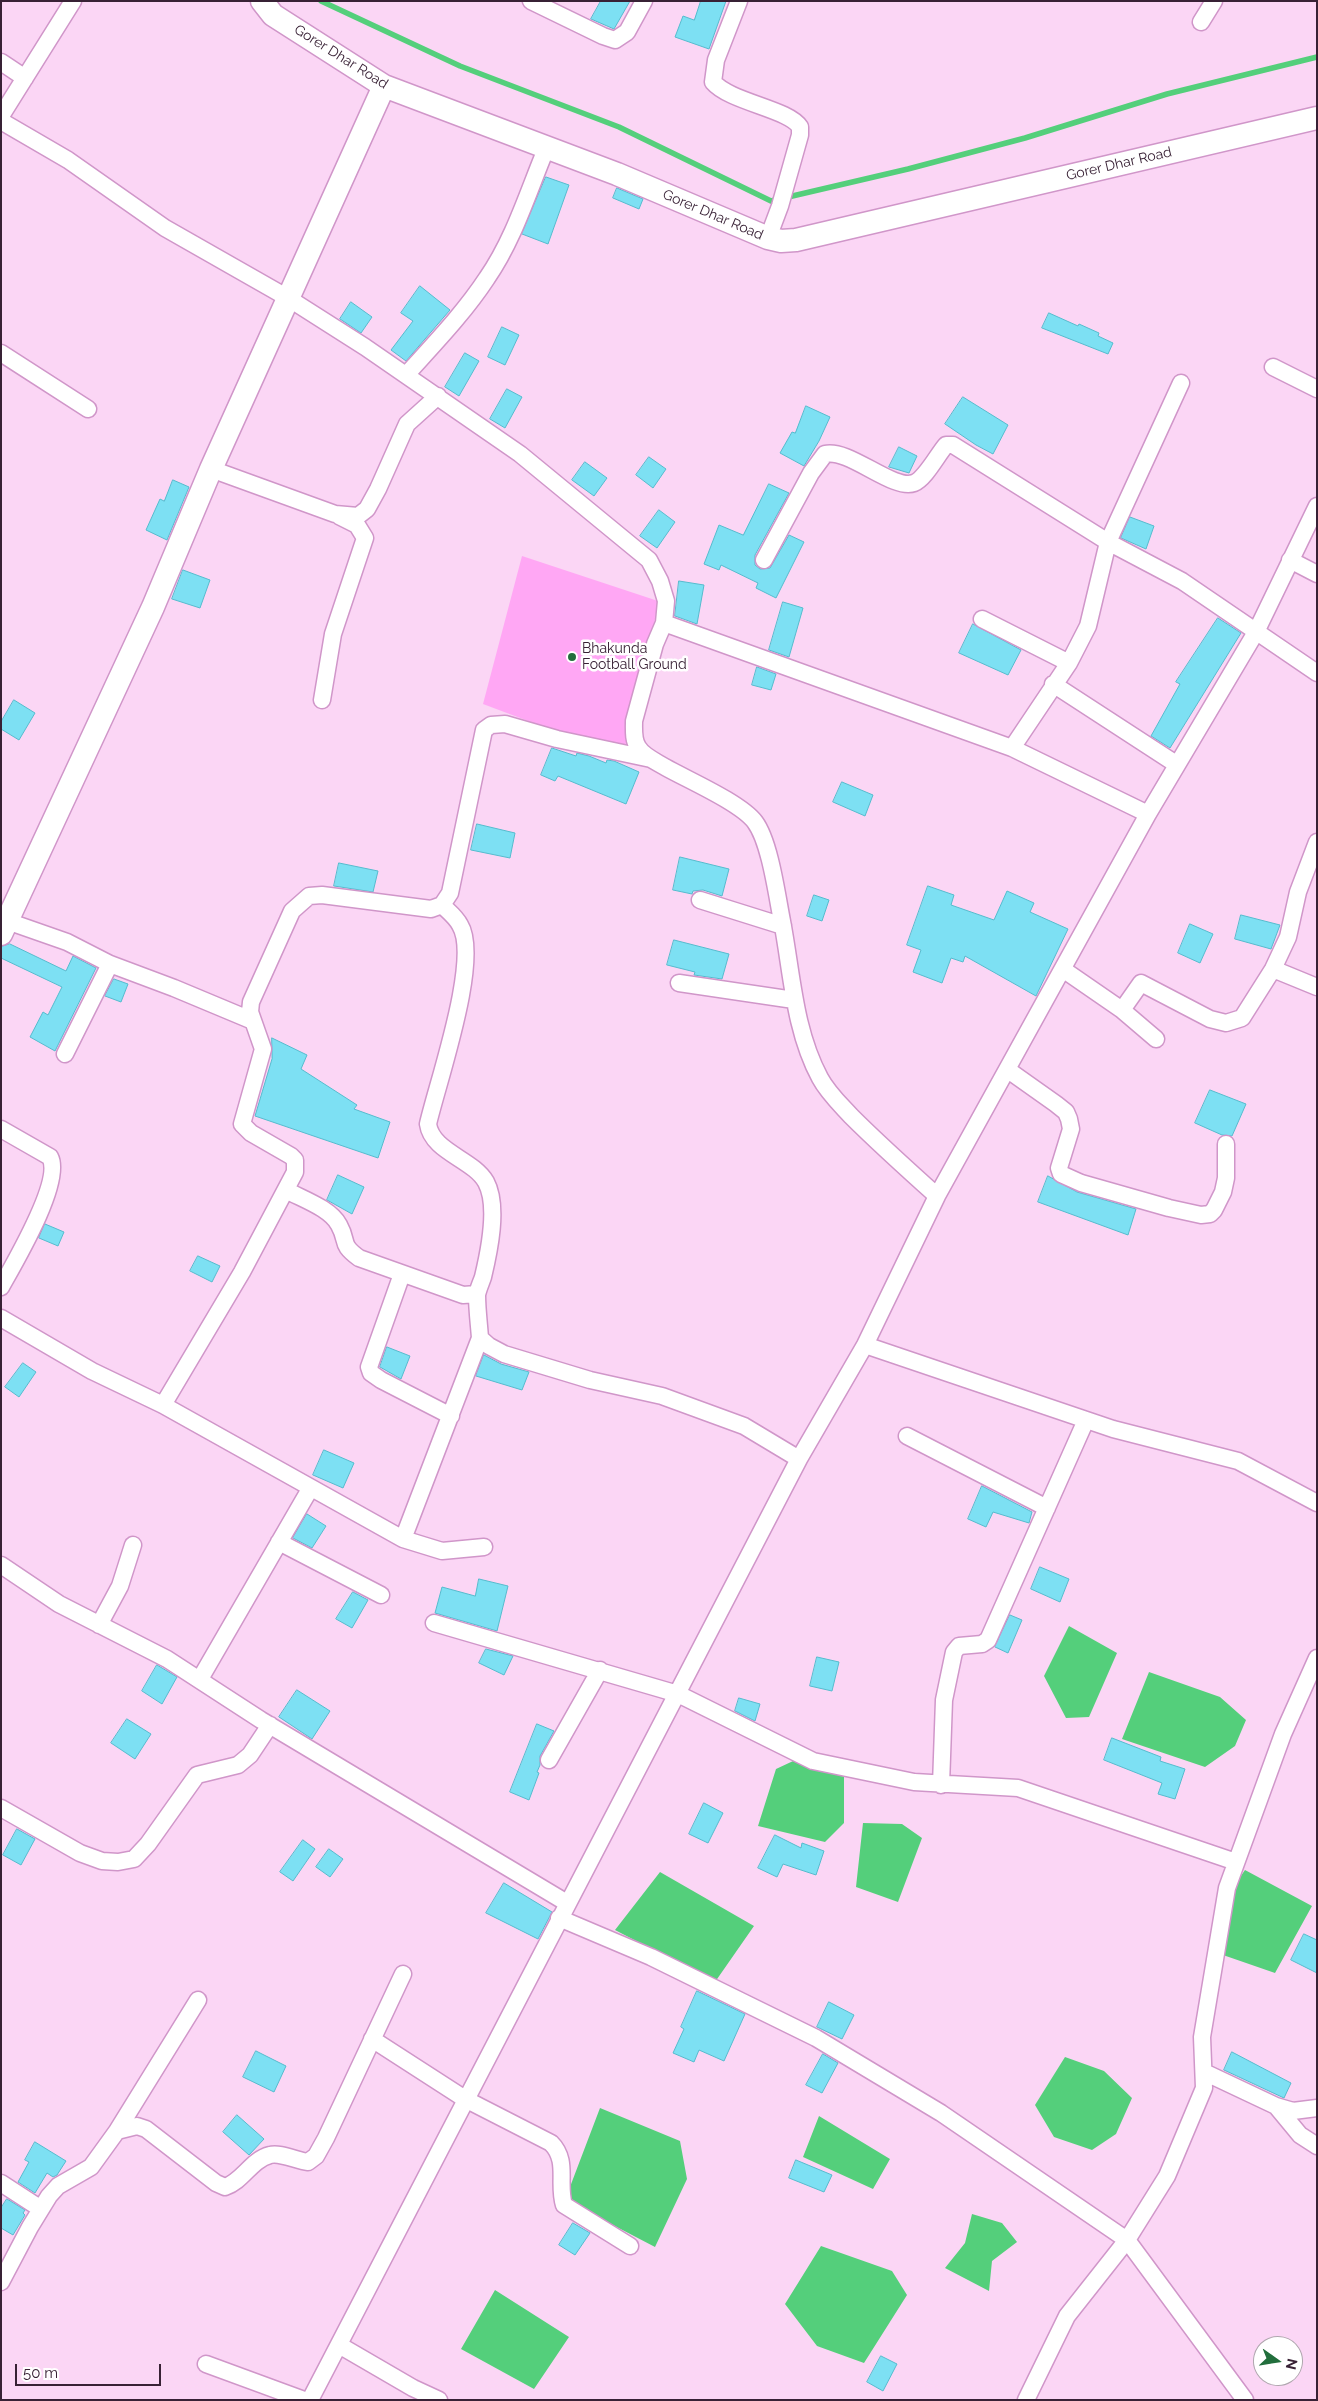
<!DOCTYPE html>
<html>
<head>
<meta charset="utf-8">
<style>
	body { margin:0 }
	#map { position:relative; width:1318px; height:2401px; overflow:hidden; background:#fbd6f5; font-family:Raleway,sans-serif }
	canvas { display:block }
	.frame { position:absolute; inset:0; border:2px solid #382135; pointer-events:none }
	.north { position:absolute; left:1253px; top:2336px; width:50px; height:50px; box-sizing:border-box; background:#fff; border:1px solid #afa6ae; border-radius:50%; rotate:103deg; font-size:14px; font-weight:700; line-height:20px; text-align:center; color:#382135 }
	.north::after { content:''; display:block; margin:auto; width:18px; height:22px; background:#226e3c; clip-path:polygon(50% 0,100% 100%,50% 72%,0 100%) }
	.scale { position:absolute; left:15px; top:2364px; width:146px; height:22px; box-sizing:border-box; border:2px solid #382135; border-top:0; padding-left:6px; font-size:15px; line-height:18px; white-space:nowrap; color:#382135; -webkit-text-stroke:4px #fff; paint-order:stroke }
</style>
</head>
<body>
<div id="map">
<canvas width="1318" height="2401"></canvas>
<div class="frame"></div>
<div class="north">N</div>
<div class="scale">50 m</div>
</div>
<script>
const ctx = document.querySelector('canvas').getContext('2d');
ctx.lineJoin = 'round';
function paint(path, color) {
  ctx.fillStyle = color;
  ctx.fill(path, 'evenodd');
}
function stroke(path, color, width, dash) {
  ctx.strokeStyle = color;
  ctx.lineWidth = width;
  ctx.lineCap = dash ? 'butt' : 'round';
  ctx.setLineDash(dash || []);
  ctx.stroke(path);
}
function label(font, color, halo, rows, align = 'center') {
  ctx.font = font + ' Raleway,sans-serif';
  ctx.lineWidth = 5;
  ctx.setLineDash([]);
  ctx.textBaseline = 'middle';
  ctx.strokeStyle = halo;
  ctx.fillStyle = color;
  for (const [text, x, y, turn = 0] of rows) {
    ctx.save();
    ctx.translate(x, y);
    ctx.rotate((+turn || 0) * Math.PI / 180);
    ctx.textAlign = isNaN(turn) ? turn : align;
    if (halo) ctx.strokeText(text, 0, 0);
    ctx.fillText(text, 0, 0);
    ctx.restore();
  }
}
const green = new Path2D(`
	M 522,556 L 658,601 L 646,672 L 643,721 L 640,736 L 634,742 L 618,746 L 560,733 L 483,704 Z`);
const water = new Path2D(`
	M 1069,1626 L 1117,1653 L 1089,1717 L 1066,1718 L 1044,1676 Z
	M 1149,1672 L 1220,1697 L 1246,1720 L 1235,1746 L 1205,1767 L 1122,1739 Z
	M 806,1755 L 844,1769 L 844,1823 L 825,1842 L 758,1826 L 776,1769 Z
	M 863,1823 L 902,1824 L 922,1838 L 898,1902 L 856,1887 Z
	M 1245,1870 L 1312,1906 L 1275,1973 L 1223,1955 L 1234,1886 Z
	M 660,1872 L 754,1926 L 715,1982 L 615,1930 Z
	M 1065,2057 L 1104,2071 L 1132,2098 L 1116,2134 L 1092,2150 L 1054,2137 L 1035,2105 Z
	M 600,2108 L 680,2141 L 687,2179 L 655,2247 L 565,2200 Z
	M 819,2116 L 890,2159 L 873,2189 L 803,2157 Z
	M 972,2214 L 1002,2223 L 1017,2242 L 992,2261 L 989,2291 L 945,2268 L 965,2243 Z
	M 821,2246 L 892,2271 L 907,2295 L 864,2363 L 817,2346 L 785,2304 Z
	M 495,2290 L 569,2337 L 534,2389 L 461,2349 Z`);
const stream = new Path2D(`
	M 321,1 L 460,66 L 619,127 L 771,201 L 908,169 L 1025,138 L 1167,94 L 1317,57`);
const building = new Path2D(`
	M 601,1 L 630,1 L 614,29 L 591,19 Z
	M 701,1 L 726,1 L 709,49 L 675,37 L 683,16 L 694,20 Z
	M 546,177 L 569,185 L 548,244 L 522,234 Z
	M 617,188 L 643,199 L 639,209 L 613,198 Z
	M 420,286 L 450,310 L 406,361 L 391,350 L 413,321 L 401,313 Z
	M 351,302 L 372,317 L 361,333 L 340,319 Z
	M 1049,313 L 1078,326 L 1079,324 L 1099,333 L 1098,336 L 1113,343 L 1108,354 L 1042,328 Z
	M 502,327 L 519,335 L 505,365 L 488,357 Z
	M 465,353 L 479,361 L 459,396 L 445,387 Z
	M 507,389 L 522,397 L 505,428 L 490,419 Z
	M 963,397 L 1008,425 L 993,454 L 976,445 L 945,424 Z
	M 806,406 L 830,417 L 819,441 L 804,466 L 780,453 L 792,432 L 795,433 Z
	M 899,447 L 917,456 L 909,473 L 889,467 Z
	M 649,457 L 666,469 L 653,488 L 636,475 Z
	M 585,462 L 607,478 L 594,496 L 572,480 Z
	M 173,480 L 189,487 L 167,540 L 146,530 L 160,499 L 164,501 Z
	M 769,484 L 789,493 L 755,555 L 755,565 L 760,569 L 770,568 L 789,535 L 804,542 L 776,598 L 756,588 L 758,583 L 721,565 L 719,570 L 704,564 L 719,525 L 743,535 Z
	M 659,510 L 675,522 L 657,548 L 640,536 Z
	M 1130,517 L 1154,526 L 1146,549 L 1121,538 Z
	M 183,570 L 210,580 L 200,608 L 172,599 Z
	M 679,581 L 704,585 L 697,624 L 675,616 Z
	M 783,602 L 803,608 L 789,657 L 769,650 Z
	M 1218,618 L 1241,633 L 1170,748 L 1151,736 L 1180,684 L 1176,682 Z
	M 973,624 L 1021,650 L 1008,675 L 959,653 Z
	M 757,667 L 776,674 L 771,690 L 752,685 Z
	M 14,700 L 35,713 L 19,740 L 1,729 L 1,722 Z
	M 552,748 L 576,756 L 577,753 L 589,756 L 606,763 L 607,760 L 614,761 L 639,772 L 626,804 L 558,776 L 555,781 L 541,775 Z
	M 842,782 L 873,795 L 865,816 L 833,802 Z
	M 477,824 L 515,833 L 510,858 L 471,850 Z
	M 680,857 L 729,869 L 722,896 L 703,890 L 693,891 L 692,894 L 673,890 Z
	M 339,863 L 378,871 L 373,892 L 334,886 Z
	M 928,886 L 954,895 L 951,905 L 994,920 L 1007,891 L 1034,903 L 1030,912 L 1068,929 L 1036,996 L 965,956 L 963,962 L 951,958 L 942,983 L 913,972 L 921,950 L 907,945 Z
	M 814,895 L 829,900 L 822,921 L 807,916 Z
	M 1241,915 L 1280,925 L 1271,949 L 1235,939 Z
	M 1190,924 L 1213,934 L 1200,963 L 1178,953 Z
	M 674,940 L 729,954 L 722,979 L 694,975 L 695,972 L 667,965 Z
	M 10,944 L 66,971 L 73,956 L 96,968 L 55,1051 L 30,1037 L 43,1012 L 48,1015 L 62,987 L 1,958 L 1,947 Z
	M 114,979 L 128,984 L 121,1002 L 105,996 Z
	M 272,1038 L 307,1055 L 301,1069 L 357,1105 L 354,1109 L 390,1122 L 378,1158 L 255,1116 L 272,1059 Z
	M 1210,1090 L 1246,1104 L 1232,1136 L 1222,1135 L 1195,1123 Z
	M 338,1175 L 364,1187 L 352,1214 L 327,1200 Z
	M 1048,1176 L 1077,1192 L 1136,1209 L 1128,1235 L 1038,1202 Z
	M 45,1224 L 64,1232 L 58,1246 L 39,1238 Z
	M 198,1256 L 220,1266 L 212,1282 L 190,1271 Z
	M 387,1347 L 410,1356 L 401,1379 L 380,1367 Z
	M 484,1355 L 501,1364 L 529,1372 L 522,1390 L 476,1376 Z
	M 23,1363 L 36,1372 L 19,1397 L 5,1387 Z
	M 324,1450 L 354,1463 L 343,1488 L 313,1475 Z
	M 982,1486 L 1032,1512 L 1029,1523 L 993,1512 L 986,1527 L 968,1519 Z
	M 307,1514 L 326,1526 L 312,1548 L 293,1538 Z
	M 1040,1567 L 1069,1579 L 1060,1602 L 1031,1589 Z
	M 479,1579 L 508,1586 L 497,1631 L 435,1613 L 442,1587 L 475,1596 Z
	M 353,1592 L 368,1600 L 352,1628 L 336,1619 Z
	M 1010,1615 L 1022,1620 L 1008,1653 L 995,1647 Z
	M 486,1649 L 513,1656 L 504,1675 L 479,1663 Z
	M 817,1657 L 839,1662 L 832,1691 L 810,1686 Z
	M 157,1665 L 177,1677 L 162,1704 L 142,1691 Z
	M 297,1690 L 330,1711 L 312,1739 L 279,1717 Z
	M 739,1698 L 760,1704 L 755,1721 L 735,1711 Z
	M 127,1719 L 151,1734 L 135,1759 L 111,1743 Z
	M 537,1724 L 554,1731 L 540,1756 L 540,1765 L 537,1772 L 539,1773 L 529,1800 L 510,1792 Z
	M 1112,1738 L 1161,1757 L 1160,1761 L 1185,1769 L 1175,1799 L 1158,1794 L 1162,1783 L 1104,1760 Z
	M 704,1803 L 723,1813 L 708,1843 L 689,1834 Z
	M 17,1829 L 35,1839 L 21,1865 L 3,1855 Z
	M 775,1835 L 801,1848 L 802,1843 L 824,1851 L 816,1875 L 783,1864 L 777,1877 L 758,1868 Z
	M 303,1840 L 315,1849 L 293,1881 L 280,1872 Z
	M 329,1849 L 343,1859 L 330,1877 L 316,1867 Z
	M 504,1883 L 552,1912 L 538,1939 L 486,1913 Z
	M 1304,1934 L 1317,1940 L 1317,1973 L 1291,1960 Z
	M 697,1991 L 745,2014 L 724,2061 L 699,2050 L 694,2062 L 673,2053 L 684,2029 L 681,2027 Z
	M 829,2002 L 854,2015 L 842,2039 L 817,2027 Z
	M 256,2051 L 286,2066 L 274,2092 L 243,2077 Z
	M 1232,2052 L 1291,2083 L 1284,2098 L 1224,2070 Z
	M 823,2054 L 838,2063 L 822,2093 L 806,2085 Z
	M 237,2115 L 264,2139 L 249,2155 L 223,2132 Z
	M 35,2142 L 66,2161 L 57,2175 L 53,2177 L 47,2173 L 35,2193 L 18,2182 L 29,2162 L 25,2160 Z
	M 796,2160 L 832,2175 L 824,2192 L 789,2178 Z
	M 7,2199 L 25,2210 L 23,2213 L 25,2215 L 13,2235 L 1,2228 L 1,2208 Z
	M 573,2223 L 590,2233 L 575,2255 L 559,2245 Z
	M 881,2356 L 897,2364 L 883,2391 L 867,2382 Z`);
const street = new Path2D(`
	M 531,1 L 603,36 L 615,40 L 627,32 L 644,1
	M 739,1 L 716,60 L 713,82 C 730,102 789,109 800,127 L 800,135 L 780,206 L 768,238
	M 1201,22 L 1214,1
	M 1,62 L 25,78
	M 1,116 L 73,1
	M 1,121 L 68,160 L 165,228 L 288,298 L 365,347 L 520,454 L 649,560 L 660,581 L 666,601 L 664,623 L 655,644 L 634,721 C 634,730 633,740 638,747 C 643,756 657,762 665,767 C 688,780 741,803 755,822 C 770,842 777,896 782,921 C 792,973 794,1030 820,1078 C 828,1093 840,1104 851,1116 C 879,1144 908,1170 937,1196
	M 1,353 L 88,409
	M 1273,367 L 1317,389
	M 406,375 C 434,344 464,313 487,278 C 514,239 528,192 546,149
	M 211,469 L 335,514 L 358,516 L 367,509 L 378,489 L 407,424 L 438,396
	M 764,560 L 811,473 L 825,454 C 849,448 893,491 914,483 C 925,479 938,454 946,445 L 953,445 L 1108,542 L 1182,581 L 1317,673
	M 1290,560 L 1317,574
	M 982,619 L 1069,663
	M 664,623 L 1012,748 L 1148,814
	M 1053,684 L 1176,764
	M 322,700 L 333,634 L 365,538 L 357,525 L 339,516
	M 1012,748 L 1069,663 L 1088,626 L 1108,542 L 1181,383
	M 700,900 L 783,926
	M 442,905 C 448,911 456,917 460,925 C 481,959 437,1084 428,1124 C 432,1152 473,1159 486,1182 C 499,1206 489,1252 483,1277 C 481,1283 478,1289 477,1295 C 477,1309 479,1324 480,1338 L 489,1346 L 504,1354 L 590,1380 L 662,1396 L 744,1426 L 799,1459
	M 7,921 L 67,942 L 110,964 L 174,988 L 253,1021
	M 1273,969 L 1317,987
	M 1064,970 L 1122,1010 L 1141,983 L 1210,1019 L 1226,1023 L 1242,1018 L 1273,969 L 1288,937 L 1298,892 L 1317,842
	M 679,983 L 794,1000
	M 1122,1010 L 1156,1039
	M 65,1054 L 110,964
	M 1008,1070 L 1056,1104 L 1066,1112 L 1069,1119 L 1071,1129 L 1059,1168 L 1061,1174 L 1081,1183 L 1169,1208 L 1201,1215 L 1210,1214 L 1214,1210 L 1223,1192 L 1226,1178 L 1226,1144
	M 1,1129 L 50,1157 C 63,1181 15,1262 1,1287
	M 286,1190 C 302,1199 330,1208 339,1225 C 349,1243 339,1243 359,1258 L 463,1295 L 477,1294
	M 402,1274 L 369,1367 L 371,1373 L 381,1380 L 451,1416
	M 1,1318 L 92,1371 L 163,1405 L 403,1539 L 442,1551 L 484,1547
	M 865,1345 L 1113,1429 L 1238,1461 L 1317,1503
	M 163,1405 L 242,1272 L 295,1172 L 295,1160 L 291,1156 L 251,1133 L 242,1124 L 263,1049 L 250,1012 L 251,1002 L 292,911 L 309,896 L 322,895 L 431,909 L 442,905 L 450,893 L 484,730 L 491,725 L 505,724 L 557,739 L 651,759
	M 907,1436 L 1047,1508
	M 403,1539 L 480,1338
	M 279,1542 L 381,1595
	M 1,1565 L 59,1604 L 167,1659 L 261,1720 L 567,1903
	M 434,1623 L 678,1694 L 813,1761 L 914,1782 L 1018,1788 L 1236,1862
	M 99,1625 L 120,1586 L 133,1545
	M 200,1679 L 310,1489
	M 549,1760 L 600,1670
	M 941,1785 L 944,1700 L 954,1652 L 959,1646 L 982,1644 L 988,1640 L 1086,1420
	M 1,1808 L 80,1853 L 102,1861 L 118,1862 L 134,1859 L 148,1844 L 197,1775 L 238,1765 L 250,1755 L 270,1725
	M 559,1918 L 651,1957 L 816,2038 L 941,2113 L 1127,2240 L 1245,2400
	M 372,2039 L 465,2099 L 551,2143 C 569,2161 557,2183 564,2205 L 630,2246
	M 1204,2072 L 1276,2106 L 1293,2111 L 1317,2108
	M 1276,2106 L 1300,2135 L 1317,2146
	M 117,2131 L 198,2000
	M 1,2183 L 41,2209
	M 1,2282 L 30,2227 L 49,2196 L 58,2186 L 91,2167 L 117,2131 L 137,2126 L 146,2129 L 216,2183 L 225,2187 C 243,2181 251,2160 270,2155 C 280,2152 297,2161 308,2162 L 316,2156 L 326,2138 L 403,1974
	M 339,2345 L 413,2388 L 439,2400
	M 206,2364 L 304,2400
	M 310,2400 L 799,1459 L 865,1345 L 937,1196 L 1148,814 L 1256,632 L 1317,506
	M 1026,2400 L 1067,2316 L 1127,2240 L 1167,2176 L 1204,2088 L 1202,2037 L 1227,1888 L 1283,1734 L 1317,1658`);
const secondary = new Path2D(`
	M 262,1 L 273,15 L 384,86 L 617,174 L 768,238 L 781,241 L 796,240 L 1317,118
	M 1,934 L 153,607 L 211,469 L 384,86`);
const markers = [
	[572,657,5,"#226e3c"]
];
const streetNames = [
	["Gorer Dhar Road",341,57,32],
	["Gorer Dhar Road",1119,164,-13],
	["Gorer Dhar Road",713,215,23]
];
const poiNames = [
	["Bhakunda",582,649],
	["Football Ground",582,665]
];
paint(green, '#ffa7f4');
paint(water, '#54cf7b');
stroke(stream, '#54cf7b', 5.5);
paint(building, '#7de0f3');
stroke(building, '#56bbcd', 1);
stroke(street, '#d096c9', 19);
stroke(secondary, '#d096c9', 25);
stroke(street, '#fff', 16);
stroke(secondary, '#fff', 22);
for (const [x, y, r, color] of markers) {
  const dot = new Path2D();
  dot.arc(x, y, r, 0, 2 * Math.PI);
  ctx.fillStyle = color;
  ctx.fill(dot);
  stroke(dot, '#fff', 2);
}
label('14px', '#382135', '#fff', streetNames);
label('14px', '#382135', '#fff', poiNames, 'left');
</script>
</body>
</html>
